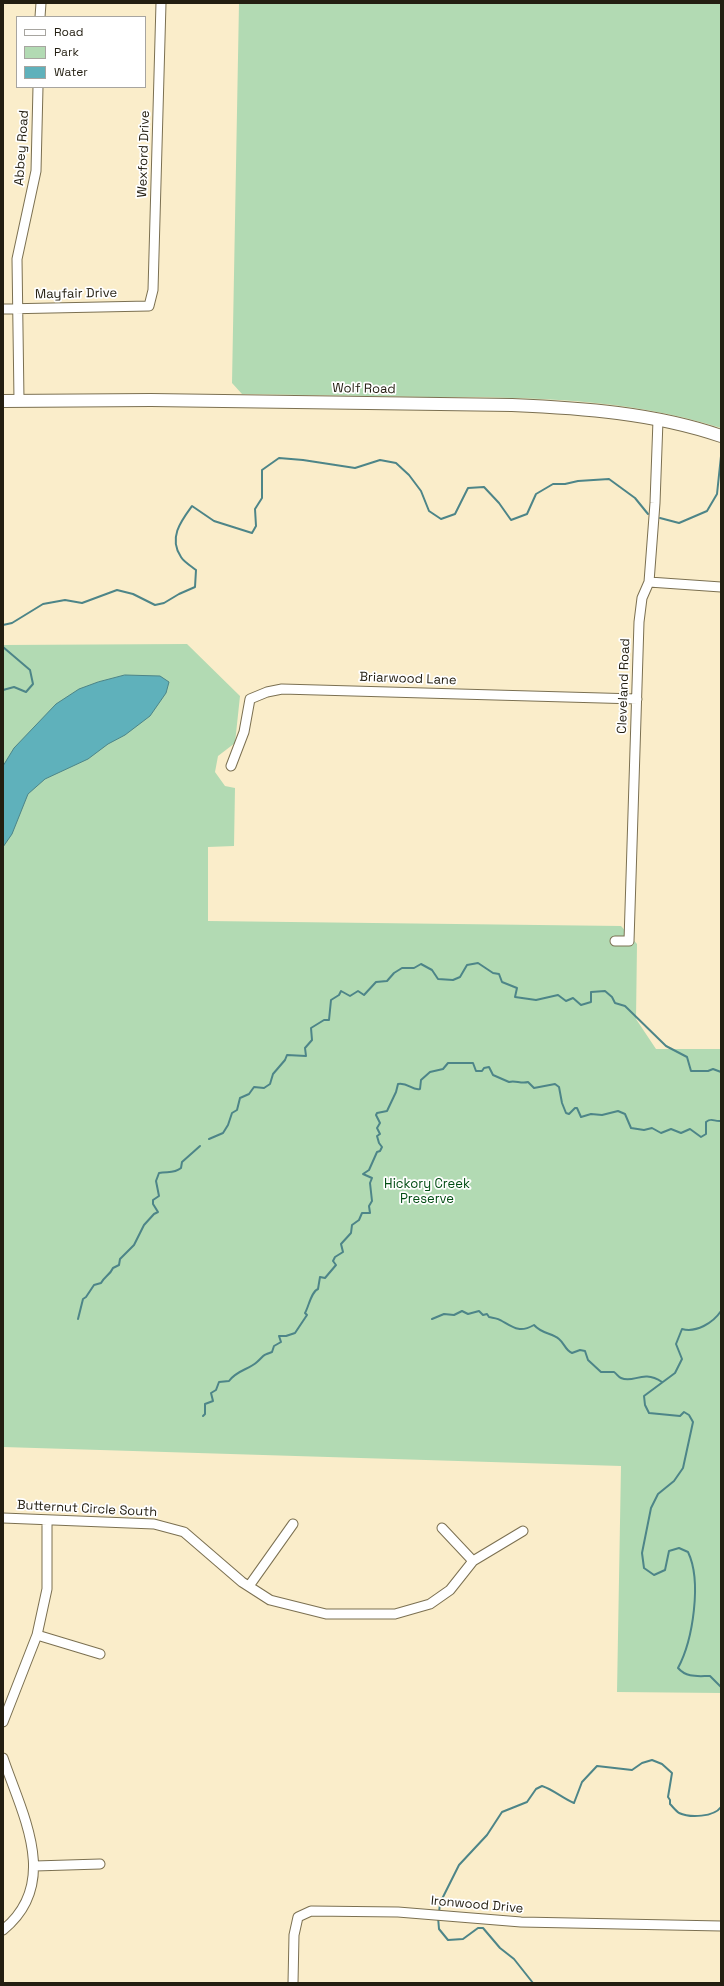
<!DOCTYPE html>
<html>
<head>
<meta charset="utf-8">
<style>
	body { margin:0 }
	#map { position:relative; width:724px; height:1986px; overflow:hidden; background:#faedca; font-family:"Space Grotesk",sans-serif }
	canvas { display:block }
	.frame { position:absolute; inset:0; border:4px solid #231e11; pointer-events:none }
	.legend { position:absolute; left:16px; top:16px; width:130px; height:72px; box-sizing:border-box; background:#fff; border:1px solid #a7a5a0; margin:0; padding:5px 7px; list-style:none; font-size:12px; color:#231e11 }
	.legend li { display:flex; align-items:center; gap:8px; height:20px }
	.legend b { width:20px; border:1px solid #a7a5a0 }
</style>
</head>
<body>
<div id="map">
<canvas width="724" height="1986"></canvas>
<div class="frame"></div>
<ul class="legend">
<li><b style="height:5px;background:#fff"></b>Road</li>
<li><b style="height:11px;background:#b2dab3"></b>Park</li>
<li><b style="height:11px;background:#5fb1bb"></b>Water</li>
</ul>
</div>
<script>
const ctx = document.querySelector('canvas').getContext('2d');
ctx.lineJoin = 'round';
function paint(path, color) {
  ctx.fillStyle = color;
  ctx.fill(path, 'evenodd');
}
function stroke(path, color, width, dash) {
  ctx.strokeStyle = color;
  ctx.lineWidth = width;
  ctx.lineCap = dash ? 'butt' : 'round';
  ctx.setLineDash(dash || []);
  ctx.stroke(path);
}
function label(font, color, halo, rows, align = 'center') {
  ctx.font = font + ' "Space Grotesk",sans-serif';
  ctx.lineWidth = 3.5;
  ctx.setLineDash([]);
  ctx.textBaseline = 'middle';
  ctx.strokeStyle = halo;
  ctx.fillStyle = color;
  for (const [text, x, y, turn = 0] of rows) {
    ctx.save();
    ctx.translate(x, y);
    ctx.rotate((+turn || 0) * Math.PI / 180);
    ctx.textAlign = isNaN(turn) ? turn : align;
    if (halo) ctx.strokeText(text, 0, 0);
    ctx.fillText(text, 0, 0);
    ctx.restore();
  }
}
const green = new Path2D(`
	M 239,3 L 721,3 L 721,428 C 626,398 529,397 430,397 C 367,396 305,395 242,394 L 232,383 Z
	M 187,644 L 240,696 L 235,743 L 218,756 L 215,772 L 225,786 L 235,788 L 234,846 L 208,847 L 208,921 L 621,926 L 637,944 L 636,1019 L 656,1049 L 721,1049 L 721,1693 L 617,1692 L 621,1466 L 3,1447 L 3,645 Z`);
const water = new Path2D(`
	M 125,675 L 160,676 L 169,682 L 166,693 L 150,716 L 125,735 L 108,744 L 88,759 L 45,779 L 28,794 L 12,834 L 3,847 L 3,766 L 14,748 L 56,704 L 79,689 L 98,682 Z`);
const stream = new Path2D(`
	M 660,518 L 679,523 L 707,511 L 717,494 L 721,456
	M 3,625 L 12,623 L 43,604 L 65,600 L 82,603 L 117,590 L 133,594 L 155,605 L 164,603 L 179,594 L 195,587 L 196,570 C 191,566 184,562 181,557 C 168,538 181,521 192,506 L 214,521 L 252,533 L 256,526 L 255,509 L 262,498 L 262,470 L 279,458 L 303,460 L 355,468 L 380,460 L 396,463 L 409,475 L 421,491 L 429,511 L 441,519 L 455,514 L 468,488 L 484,487 L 499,503 L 511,520 L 527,514 L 536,494 L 553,484 L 565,484 L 578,481 L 609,479 L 635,498 L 648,514
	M 3,647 L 30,670 L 33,684 L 26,692 L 14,687 L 3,690
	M 209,1139 L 223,1133 L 228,1125 L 232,1113 L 237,1110 L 240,1098 L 249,1094 L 254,1087 L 264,1088 L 270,1084 L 273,1074 L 285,1060 L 287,1055 L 306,1056 L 305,1048 L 312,1040 L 311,1028 L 324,1020 L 329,1020 L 331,1000 L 339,995 L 341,991 L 350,996 L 358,991 L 364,995 L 376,982 L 387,981 L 394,973 L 402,968 L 414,968 L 421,964 L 432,970 L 438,979 L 453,980 L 460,977 L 467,965 L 478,963 L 493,973 L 499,974 L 502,982 L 517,988 L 515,997 L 536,1000 L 558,995 L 566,1001 L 573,998 L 581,1005 L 591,1002 L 591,992 L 605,991 L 612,997 L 615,1003 L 625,1006 L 666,1046 L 687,1057 L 691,1071 L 708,1071 L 713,1069 L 721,1072
	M 721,1311 C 713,1323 696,1333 682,1329 L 676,1344 L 682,1359 L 675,1373 L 644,1396 L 645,1405 L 649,1413 L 680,1416 L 684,1412 L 689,1415 L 693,1422 L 683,1468 L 674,1481 L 658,1494 L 651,1508 L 642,1553 L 644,1568 L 654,1575 L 665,1570 L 669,1551 L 679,1548 L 688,1552 C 702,1581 693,1640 678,1668 C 687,1678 697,1676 710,1676 L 721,1687
	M 78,1319 L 83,1299 L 86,1297 L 94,1285 L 101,1283 C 104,1277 110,1275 113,1268 L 119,1265 L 120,1259 L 134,1245 L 144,1225 L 154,1214 L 158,1212 L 153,1204 L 153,1200 L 159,1196 L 156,1181 L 159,1173 C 167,1171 174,1174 181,1168 L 182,1162 L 200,1146
	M 432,1319 L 444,1314 L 454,1315 L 462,1311 L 468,1314 L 479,1311 L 483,1315 L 487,1314 L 489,1317 C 493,1318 498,1318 502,1321 C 514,1328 520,1333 534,1325 C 542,1334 552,1333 559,1339 C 565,1344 565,1350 572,1353 L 580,1350 L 585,1351 L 588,1360 L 601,1372 L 614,1372 C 617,1374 618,1377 621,1378 C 634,1384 642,1369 662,1382
	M 203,1416 L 205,1414 L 205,1404 L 213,1401 L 211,1393 L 216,1390 L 219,1382 L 229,1381 C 237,1370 248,1370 257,1362 C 265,1355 261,1356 272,1352 L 274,1346 L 281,1342 L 279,1336 L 286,1336 L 295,1333 L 307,1315 L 305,1313 C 309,1306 311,1292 318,1289 L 320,1277 L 325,1278 L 336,1265 L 333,1261 L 335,1257 L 343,1252 L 341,1244 L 351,1233 L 352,1225 L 359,1220 L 362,1213 L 370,1213 L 369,1206 L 372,1201 L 370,1183 L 372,1178 L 363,1174 L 369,1170 L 377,1152 L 380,1151 L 382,1147 L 379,1143 L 377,1136 L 380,1134 L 377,1128 L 380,1123 L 376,1115 L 377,1113 L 387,1111 L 396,1092 L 398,1084 C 408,1082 412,1091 420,1089 L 421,1080 L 430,1072 L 443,1069 L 448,1063 L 473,1063 L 476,1071 L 482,1071 L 484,1068 L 489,1067 L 493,1075 L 509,1082 C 515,1080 521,1084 528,1082 L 534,1088 L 555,1084 L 559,1087 L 562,1103 L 566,1113 L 569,1114 L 575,1108 L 577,1108 L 581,1117 L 591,1114 L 602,1115 L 618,1111 L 625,1114 L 631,1128 L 644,1130 L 652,1128 L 661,1133 L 671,1129 L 681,1133 L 690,1129 L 701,1137 L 706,1134 L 706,1122 C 712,1117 714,1122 721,1121
	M 439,1913 L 440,1903 L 459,1865 L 487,1835 L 502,1812 L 527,1802 L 536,1789 L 542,1786 C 554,1790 562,1798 574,1803 L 582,1782 L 597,1766 L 632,1770 L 642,1763 L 652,1760 L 662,1764 L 672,1773 L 668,1797 L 670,1800 L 670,1804 C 673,1807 676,1811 679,1813 C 690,1818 714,1817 721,1807
	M 438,1917 L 439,1929 L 448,1940 L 463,1939 L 478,1928 L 483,1928 L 500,1948 L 514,1959 L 533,1983`);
const minor = new Path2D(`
	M 40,17 L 41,3
	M 3,309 L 149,306 L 153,290 L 161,3
	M 19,400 L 17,259 L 36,171 L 38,87
	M 649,582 L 721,587
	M 231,766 L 244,732 L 250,699 L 267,692 L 282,689 L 637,699
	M 615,941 L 629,941 L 639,622 L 642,598 L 649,582 L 655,503 L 658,420
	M 3,1518 L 154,1524 L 184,1532 L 242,1582 L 270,1600 L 326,1614 L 395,1614 L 430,1604 L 450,1590 L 473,1561 L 523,1531
	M 442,1528 L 473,1561
	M 249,1586 L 293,1524
	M 37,1635 L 100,1654
	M 3,1722 L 37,1635 L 47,1589 L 47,1520
	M 3,1758 C 22,1814 61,1883 3,1930
	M 35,1866 L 100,1864
	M 293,1983 L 294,1935 L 298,1917 L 311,1911 L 398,1912 L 521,1922 L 721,1926`);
const secondary = new Path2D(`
	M 3,401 L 151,400 L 512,405 C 582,408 654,413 721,436`);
const streetNames = [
	["Abbey Road",22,148,-86],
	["Wexford Drive",144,154,-88],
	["Mayfair Drive",76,294,-1],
	["Wolf Road",364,389,1],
	["Briarwood Lane",408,679,2],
	["Cleveland Road",624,686,-88],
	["Butternut Circle South",87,1509,3],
	["Ironwood Drive",477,1905,5]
];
const parkNames = [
	["Hickory Creek",427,1184],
	["Preserve",427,1199]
];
paint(green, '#b2dab3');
paint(water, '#5fb1bb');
stroke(water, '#4d8588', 1);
stroke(stream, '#4d8588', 2);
stroke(minor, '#7b7051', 11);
stroke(secondary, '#7b7051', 14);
stroke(minor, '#fff', 9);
stroke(secondary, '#fff', 12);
label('13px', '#231e11', '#fff', streetNames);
label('13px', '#014c12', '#fff', parkNames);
</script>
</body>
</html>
